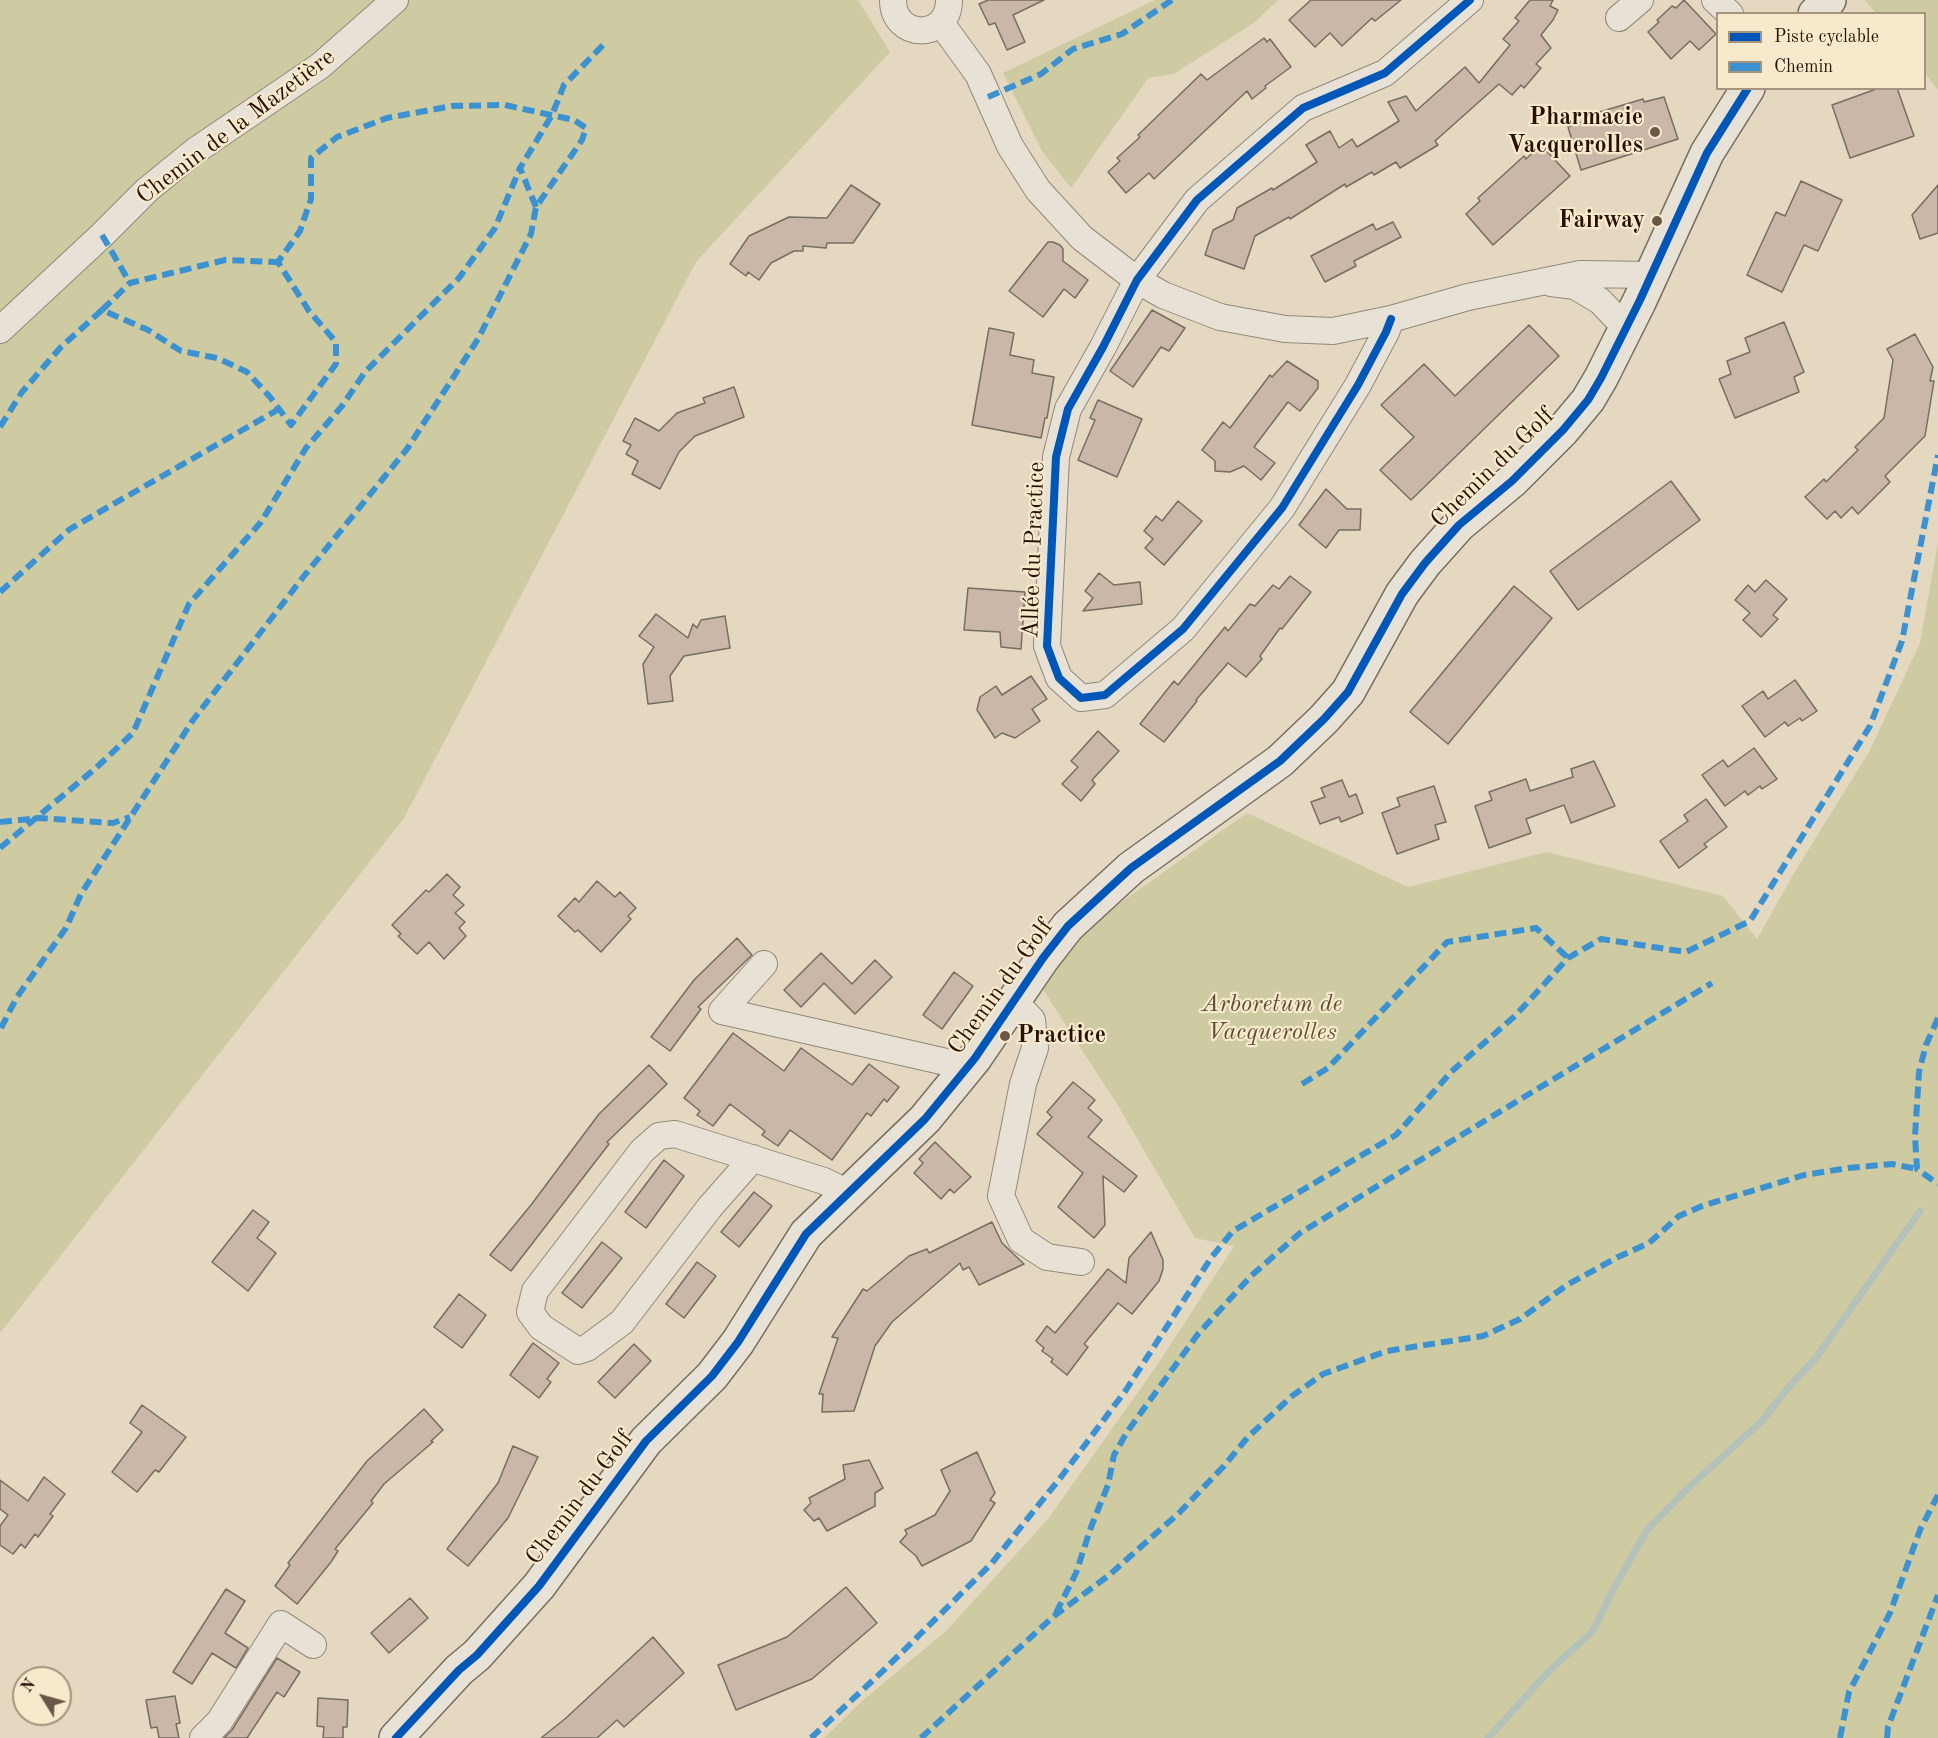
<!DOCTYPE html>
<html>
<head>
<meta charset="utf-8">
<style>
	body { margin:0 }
	#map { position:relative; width:1938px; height:1738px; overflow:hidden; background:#e4d8c0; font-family:"Old Standard TT",serif }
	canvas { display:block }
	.legend { position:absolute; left:1716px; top:12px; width:210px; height:78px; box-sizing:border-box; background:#f7eacc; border:2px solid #a5937d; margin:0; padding:8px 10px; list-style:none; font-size:18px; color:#291107 }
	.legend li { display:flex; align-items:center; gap:12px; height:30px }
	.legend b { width:30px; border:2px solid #a5937d }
	.north { position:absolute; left:12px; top:1666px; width:60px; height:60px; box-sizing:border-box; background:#f7eacc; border:2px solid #a5937d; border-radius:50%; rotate:307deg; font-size:16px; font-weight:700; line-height:24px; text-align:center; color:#291107 }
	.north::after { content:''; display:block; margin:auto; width:21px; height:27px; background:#6a5748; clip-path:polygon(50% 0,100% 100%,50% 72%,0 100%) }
</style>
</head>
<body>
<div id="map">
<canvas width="1938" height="1738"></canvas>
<ul class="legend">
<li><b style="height:8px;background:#0057b8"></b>Piste cyclable</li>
<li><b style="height:8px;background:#3c92d1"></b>Chemin</li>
</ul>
<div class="north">N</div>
</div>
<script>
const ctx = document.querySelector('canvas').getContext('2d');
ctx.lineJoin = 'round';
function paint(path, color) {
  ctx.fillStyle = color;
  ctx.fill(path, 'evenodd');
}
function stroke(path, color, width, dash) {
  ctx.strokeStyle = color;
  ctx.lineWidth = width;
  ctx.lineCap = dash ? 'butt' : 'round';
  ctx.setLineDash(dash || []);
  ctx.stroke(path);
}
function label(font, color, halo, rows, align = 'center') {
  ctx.font = font + ' "Old Standard TT",serif';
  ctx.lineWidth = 4.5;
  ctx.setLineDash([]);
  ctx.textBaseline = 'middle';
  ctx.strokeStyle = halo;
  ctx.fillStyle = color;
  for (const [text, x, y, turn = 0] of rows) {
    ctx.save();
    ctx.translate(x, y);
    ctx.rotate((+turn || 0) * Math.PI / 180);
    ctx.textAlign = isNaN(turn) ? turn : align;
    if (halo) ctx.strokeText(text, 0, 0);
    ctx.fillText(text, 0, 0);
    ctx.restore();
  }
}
const green = new Path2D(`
	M 0,0 L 858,0 L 890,52 L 696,262 L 404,818 L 0,1333 Z
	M 1155,0 L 1278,0 L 1255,22 L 1174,74 L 1148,78 L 1071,188 L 1042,151 L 1003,73 Z
	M 1865,0 L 1938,0 L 1938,90 L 1925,73 L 1924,14 L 1876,13 Z
	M 1938,542 L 1938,1738 L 824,1738 L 862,1701 L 946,1631 L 1048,1519 L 1160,1361 L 1234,1246 L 1195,1238 L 1117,1104 L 1040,985 L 1082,930 L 1247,813 L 1408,887 L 1547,852 L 1723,896 L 1757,939 L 1797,868 L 1869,752 L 1920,643 Z`);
const stream = new Path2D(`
	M 1488,1738 L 1550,1670 L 1593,1631 L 1614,1588 L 1647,1530 L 1687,1489 L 1762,1421 L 1787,1389 L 1815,1359 L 1920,1211`);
const building = new Path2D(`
	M 988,0 L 1044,0 L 1013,15 L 1025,42 L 1007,50 L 995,23 L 989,25 L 979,4 Z
	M 1311,0 L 1401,0 L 1375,21 L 1372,18 L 1342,46 L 1330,33 L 1315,47 L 1289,20 Z
	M 1530,0 L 1553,0 L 1550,6 L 1558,10 L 1553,20 L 1541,35 L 1551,48 L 1536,64 L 1541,68 L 1524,88 L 1521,85 L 1512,95 L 1499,84 L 1435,141 L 1438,145 L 1400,168 L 1396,162 L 1374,175 L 1372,172 L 1346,187 L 1345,184 L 1290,219 L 1289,217 L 1255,236 L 1244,269 L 1205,255 L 1213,230 L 1233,220 L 1237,208 L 1272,188 L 1273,190 L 1317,162 L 1306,145 L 1330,131 L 1339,148 L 1352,139 L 1357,147 L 1399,121 L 1388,102 L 1406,96 L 1416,111 L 1465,67 L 1479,83 L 1510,45 L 1503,39 L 1519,21 L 1515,18 Z
	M 1684,0 L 1716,34 L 1699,50 L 1690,41 L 1671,59 L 1648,32 L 1659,22 L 1657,20 L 1672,6 L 1676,8 Z
	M 1264,38 L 1267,42 L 1270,39 L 1291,67 L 1265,86 L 1266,88 L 1252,99 L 1247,91 L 1154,179 L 1149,173 L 1126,193 L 1108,172 L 1120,161 L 1117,158 L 1140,137 L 1138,135 L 1201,74 L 1207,80 Z
	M 1879,88 L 1897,88 L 1914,136 L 1850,158 L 1832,105 Z
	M 1664,97 L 1678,139 L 1581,170 L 1568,127 L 1588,120 L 1586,116 L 1643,99 L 1644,102 Z
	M 1541,145 L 1570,176 L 1493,245 L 1466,214 L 1480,201 L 1478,198 L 1524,156 L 1526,159 Z
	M 1801,181 L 1842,200 L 1818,251 L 1804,245 L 1782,292 L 1747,275 L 1776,212 L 1785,216 Z
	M 851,185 L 880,204 L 853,243 L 827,243 L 826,248 L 803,246 L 803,251 L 794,251 L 771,263 L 759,280 L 748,272 L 746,276 L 730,264 L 749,236 L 789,217 L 827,218 Z
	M 1938,185 L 1938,233 L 1920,239 L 1912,215 Z
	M 1393,222 L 1401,237 L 1354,261 L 1356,266 L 1325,282 L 1311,256 L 1373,224 L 1376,230 Z
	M 1048,242 L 1053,242 L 1060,245 L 1063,249 L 1063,261 L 1088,280 L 1075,298 L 1064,289 L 1043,317 L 1009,291 Z
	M 1152,310 L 1185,328 L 1169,351 L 1161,347 L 1133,387 L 1110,371 Z
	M 1784,322 L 1804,372 L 1794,377 L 1799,392 L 1735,418 L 1719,379 L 1731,374 L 1727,361 L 1750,352 L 1745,338 Z
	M 1529,325 L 1559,356 L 1411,500 L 1380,470 L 1414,437 L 1381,405 L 1424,364 L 1455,396 Z
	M 989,328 L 1014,333 L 1010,355 L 1034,360 L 1032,373 L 1054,377 L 1047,418 L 1045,418 L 1041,438 L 972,425 Z
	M 1915,334 L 1933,367 L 1930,381 L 1934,381 L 1925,436 L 1885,476 L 1890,482 L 1858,514 L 1852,507 L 1841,518 L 1835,511 L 1827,519 L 1805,497 L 1824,479 L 1826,482 L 1858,450 L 1855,447 L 1884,418 L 1893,360 L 1887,349 Z
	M 1287,361 L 1318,381 L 1318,388 L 1300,411 L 1288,402 L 1254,447 L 1275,463 L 1261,480 L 1244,466 L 1230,472 L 1215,471 L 1215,461 L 1202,450 L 1223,422 L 1230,428 L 1270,375 L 1272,377 Z
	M 734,387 L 744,417 L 695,436 L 679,452 L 660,489 L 632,474 L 638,461 L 626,454 L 631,445 L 623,441 L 635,418 L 659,431 L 677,413 L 705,403 L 703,398 Z
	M 1098,400 L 1142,419 L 1117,477 L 1078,460 L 1095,420 L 1090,418 Z
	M 1671,481 L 1700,520 L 1578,610 L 1550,571 Z
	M 1326,489 L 1347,509 L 1361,509 L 1360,530 L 1339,530 L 1326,548 L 1299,525 Z
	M 1178,501 L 1202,521 L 1164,565 L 1145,548 L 1153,539 L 1144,531 L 1156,516 L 1162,521 Z
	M 1099,573 L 1114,585 L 1140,582 L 1142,604 L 1083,611 L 1093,598 L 1085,591 Z
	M 1290,576 L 1311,592 L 1282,629 L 1280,628 L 1260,656 L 1262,659 L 1246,677 L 1228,663 L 1196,700 L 1197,701 L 1164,742 L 1140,724 L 1174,681 L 1178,685 L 1225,627 L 1228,631 L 1250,604 L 1255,606 L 1273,585 L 1279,589 Z
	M 1766,580 L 1787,599 L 1773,615 L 1778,619 L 1761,637 L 1743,620 L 1750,613 L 1735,600 L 1748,585 L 1755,592 Z
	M 1514,586 L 1552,618 L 1448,744 L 1410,712 Z
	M 968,588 L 1025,592 L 1021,649 L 1001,647 L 1000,632 L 964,630 Z
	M 656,614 L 688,638 L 693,624 L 697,628 L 701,620 L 725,616 L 730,648 L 684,656 L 670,676 L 673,701 L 648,704 L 643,664 L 654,647 L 639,636 Z
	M 1031,676 L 1047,699 L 1032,709 L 1040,721 L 1015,738 L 1002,733 L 995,738 L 977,710 L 980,697 L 996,686 L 1002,695 Z
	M 1795,680 L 1817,711 L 1802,721 L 1800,718 L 1788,726 L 1785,722 L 1765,737 L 1742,706 L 1763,691 L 1768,699 Z
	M 1098,731 L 1119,751 L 1092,780 L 1095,784 L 1081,801 L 1062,784 L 1078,767 L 1071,761 Z
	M 1754,748 L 1777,779 L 1762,789 L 1760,786 L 1748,795 L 1745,791 L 1725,806 L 1702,775 L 1723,760 L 1728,767 Z
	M 1594,761 L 1615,806 L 1571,823 L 1564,805 L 1526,819 L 1531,833 L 1489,848 L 1475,806 L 1492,800 L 1489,792 L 1526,779 L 1530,791 L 1573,777 L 1571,769 Z
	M 1342,780 L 1349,797 L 1356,794 L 1363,813 L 1341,822 L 1339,817 L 1320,824 L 1311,802 L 1325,797 L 1321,788 Z
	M 1434,786 L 1446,822 L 1435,825 L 1439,839 L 1397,854 L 1382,813 L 1400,806 L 1397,798 Z
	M 1706,799 L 1727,827 L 1704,844 L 1707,847 L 1679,868 L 1660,841 L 1688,821 L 1684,815 Z
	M 447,874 L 460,887 L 453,895 L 464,905 L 455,913 L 465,922 L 459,928 L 466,936 L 444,959 L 429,942 L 417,954 L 398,936 L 401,934 L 392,925 L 426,890 L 429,892 Z
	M 597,881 L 615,897 L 620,892 L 636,908 L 628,916 L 631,919 L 601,952 L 578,930 L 575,932 L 558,916 L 575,898 L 579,902 Z
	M 737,938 L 752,955 L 698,1007 L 701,1009 L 670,1051 L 651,1037 L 694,980 Z
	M 821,953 L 852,984 L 875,960 L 892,977 L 855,1014 L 824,983 L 801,1007 L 784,990 Z
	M 954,972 L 973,986 L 942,1029 L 923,1015 Z
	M 733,1033 L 784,1071 L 801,1048 L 852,1085 L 869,1064 L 899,1087 L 887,1102 L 884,1099 L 871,1116 L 867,1113 L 832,1160 L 790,1130 L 778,1146 L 762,1135 L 765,1131 L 730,1104 L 713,1126 L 697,1115 L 700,1111 L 684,1098 Z
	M 649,1065 L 667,1084 L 607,1142 L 609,1144 L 511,1271 L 490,1255 L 531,1205 L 599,1114 Z
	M 1073,1082 L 1095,1100 L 1088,1108 L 1102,1120 L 1088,1137 L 1137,1176 L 1124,1192 L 1103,1176 L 1105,1225 L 1094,1238 L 1058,1207 L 1083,1173 L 1037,1134 L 1052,1117 L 1047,1112 Z
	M 935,1142 L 971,1177 L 954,1193 L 950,1189 L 941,1199 L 914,1173 L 923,1163 L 919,1159 Z
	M 664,1160 L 684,1176 L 646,1228 L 625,1212 Z
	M 754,1192 L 772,1206 L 739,1247 L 721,1232 Z
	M 253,1210 L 269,1222 L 257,1238 L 276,1253 L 248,1291 L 212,1262 Z
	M 992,1222 L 1002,1243 L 1024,1264 L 979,1285 L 969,1267 L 963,1270 L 960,1263 L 892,1322 L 875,1346 L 854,1411 L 822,1412 L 823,1394 L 819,1394 L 838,1338 L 832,1337 L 863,1289 L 867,1291 L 909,1256 L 927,1249 L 929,1253 Z
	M 1151,1232 L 1163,1260 L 1163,1269 L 1159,1281 L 1132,1314 L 1118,1303 L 1084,1344 L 1088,1347 L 1067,1375 L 1051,1362 L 1053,1359 L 1042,1351 L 1044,1348 L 1036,1341 L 1047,1326 L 1055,1333 L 1108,1269 L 1126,1283 L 1129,1258 Z
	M 602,1242 L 622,1258 L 582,1308 L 562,1293 Z
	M 697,1262 L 716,1276 L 684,1318 L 666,1304 Z
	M 459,1294 L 486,1315 L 462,1348 L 434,1327 Z
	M 533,1343 L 559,1363 L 547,1379 L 551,1382 L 539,1398 L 510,1375 Z
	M 634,1344 L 651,1361 L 615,1398 L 598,1382 Z
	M 142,1405 L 186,1437 L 159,1472 L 155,1470 L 137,1492 L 112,1472 L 142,1432 L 130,1423 Z
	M 424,1409 L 443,1430 L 431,1441 L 433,1442 L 384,1484 L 371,1501 L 373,1503 L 335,1549 L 338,1551 L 331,1562 L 297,1604 L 275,1586 L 290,1565 L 288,1563 L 367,1461 Z
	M 513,1446 L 538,1457 L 508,1518 L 468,1566 L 447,1549 L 498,1483 Z
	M 977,1452 L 995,1493 L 990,1500 L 995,1503 L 971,1541 L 922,1566 L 916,1556 L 900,1542 L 907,1534 L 905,1530 L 935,1515 L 950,1491 L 941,1470 Z
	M 869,1460 L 883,1488 L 875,1493 L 875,1506 L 827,1531 L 819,1518 L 814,1521 L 804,1510 L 811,1503 L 809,1498 L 845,1479 L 843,1465 Z
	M 44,1477 L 65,1494 L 50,1514 L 53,1516 L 38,1537 L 35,1534 L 25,1548 L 21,1544 L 13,1554 L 0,1545 L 0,1526 L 8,1515 L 0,1509 L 0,1480 L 28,1501 Z
	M 846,1587 L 877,1623 L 812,1679 L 736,1710 L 718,1665 L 787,1637 Z
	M 226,1589 L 245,1601 L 225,1633 L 248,1648 L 236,1668 L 212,1653 L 192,1684 L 173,1672 Z
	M 410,1598 L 428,1618 L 389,1653 L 371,1633 Z
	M 653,1637 L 684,1673 L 653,1701 L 624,1727 L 617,1720 L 597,1738 L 541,1738 L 566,1718 Z
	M 277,1658 L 300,1672 L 284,1697 L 277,1692 L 247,1738 L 224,1738 L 232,1730 Z
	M 175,1696 L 180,1723 L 176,1724 L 179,1738 L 159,1738 L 157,1727 L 151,1728 L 146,1700 Z
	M 318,1698 L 348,1700 L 347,1727 L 343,1727 L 343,1738 L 323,1738 L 324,1727 L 317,1726 Z`);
const street = new Path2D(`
	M 893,0 C 893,40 949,41 949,0
	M 1715,0 L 1730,14
	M 1619,18 L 1640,0
	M 941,23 L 978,74 L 1010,146 L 1038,190 L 1082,238 L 1137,280 L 1163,295 L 1220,317 L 1285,329 L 1333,331 L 1391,319 L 1468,297 L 1580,274 L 1651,275
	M 1551,283 L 1575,286 L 1600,301 L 1626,328
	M 1391,319 L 1386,332 L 1358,385 L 1282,508 L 1183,629 L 1105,695 L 1081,698 L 1059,678 L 1047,646 L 1056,457 L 1068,409 L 1103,347 L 1137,280 L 1197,200 L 1303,108 L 1385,73 L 1470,0
	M 0,330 L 102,235 L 147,190 L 195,151 L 320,66 L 395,0
	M 764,964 L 722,1011 L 968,1067
	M 1013,1000 L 1032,1020 L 1035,1048 L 1023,1084 L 1001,1196 L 1021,1240 L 1047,1257 L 1081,1262
	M 753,1158 L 710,1207 L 622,1322 L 587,1348 L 578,1351 L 541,1327 L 530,1312 L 535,1291 L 642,1151 L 659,1136 L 675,1134 L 824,1181 L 848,1193
	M 203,1738 L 219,1722 L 281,1624 L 313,1645`);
const secondary = new Path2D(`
	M 1815,14 L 1829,0
	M 396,1738 L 459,1670 L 477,1655 L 539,1586 L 646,1441 L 712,1376 L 738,1342 L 806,1234 L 925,1119 L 975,1058 L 1043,958 L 1068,926 L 1131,868 L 1280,761 L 1324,719 L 1348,692 L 1402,594 L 1425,563 L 1459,525 L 1512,481 L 1563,430 L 1588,400 L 1601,378 L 1640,300 L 1707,153 L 1748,88`);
const quiet = new Path2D(`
	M 988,97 L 1041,74 L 1073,49 L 1122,34 L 1172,0
	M 536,207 L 520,168 L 552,115 L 564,85 L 606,42
	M 102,235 L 130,283
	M 102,310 L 130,283 L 225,260 L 278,262
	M 0,427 L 22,392 L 60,348 L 102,310 L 148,330 L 181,351 L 217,358 L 247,372 L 270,397 L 291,425 L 336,364 L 336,342 L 309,311 L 278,262 L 300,231 L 311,199 L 311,158 L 337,137 L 387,118 L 452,106 L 505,105 L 574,120 L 586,128 L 582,140 L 536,207 L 531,234 L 478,339 L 407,449 L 304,576 L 193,720 L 81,894 L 66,928 L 17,997 L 0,1030
	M 0,592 L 70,529 L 279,409
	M 0,822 L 39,818 L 113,823 L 130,817
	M 0,848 L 96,768 L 133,733 L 189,604 L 261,522 L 306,448 L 342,406 L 365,372 L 459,278 L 495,228 L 520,168
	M 1938,1018 L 1926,1045 L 1919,1072 L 1915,1136 L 1917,1169 L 1938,1184
	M 1302,1084 L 1328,1068 L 1447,942 L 1536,928 L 1568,958
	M 1056,1613 L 1076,1573 L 1091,1527 L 1108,1485 L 1114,1455 L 1127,1432 L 1198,1334 L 1251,1276 L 1300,1233 L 1712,983
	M 811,1738 L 885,1669 L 992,1563 L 1061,1477 L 1126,1390 L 1211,1258 L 1233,1231 L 1396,1135 L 1451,1072 L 1516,1015 L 1568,958 L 1601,939 L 1686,952 L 1750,921 L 1870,726 L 1902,641 L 1938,455
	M 921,1738 L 1054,1616 L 1108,1576 L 1179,1513 L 1223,1467 L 1248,1437 L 1292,1396 L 1323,1374 L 1387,1351 L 1483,1336 L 1520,1319 L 1567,1285 L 1618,1257 L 1649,1243 L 1679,1216 L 1702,1206 L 1804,1175 L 1848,1168 L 1892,1164 L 1917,1169
	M 1840,1738 L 1849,1692 L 1890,1613 L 1920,1530 L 1938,1495
	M 1887,1738 L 1888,1727 L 1938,1595`);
const cycleway = new Path2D(`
	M 1391,319 L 1386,332 L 1358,385 L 1282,508 L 1183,629 L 1105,695 L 1081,698 L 1059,678 L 1047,646 L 1056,457 L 1068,409 L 1103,347 L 1137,280 L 1197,200 L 1303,108 L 1385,73 L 1470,0
	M 396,1738 L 459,1670 L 477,1655 L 539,1586 L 646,1441 L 712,1376 L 738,1342 L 806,1234 L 925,1119 L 975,1058 L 1043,958 L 1068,926 L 1131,868 L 1280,761 L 1324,719 L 1348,692 L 1402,594 L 1425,563 L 1459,525 L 1512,481 L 1563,430 L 1588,400 L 1601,378 L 1640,300 L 1707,153 L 1748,88`);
const markers = [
	[1655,132,6,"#6a5748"],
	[1657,221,6,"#6a5748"],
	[1005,1036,6,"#6a5748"]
];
const poiNames = [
	["Pharmacie",1643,118],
	["Vacquerolles",1643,146],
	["Fairway",1645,221],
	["Practice",1017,1036,"left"]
];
const streetNames = [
	["Chemin de la Mazetière",236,127,-37],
	["Chemin du Golf",1493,468,-44],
	["Allée du Practice",1034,550,-88],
	["Chemin du Golf",1001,987,-54],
	["Chemin du Golf",580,1498,-53]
];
const parkNames = [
	["Arboretum de",1272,1005],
	["Vacquerolles",1272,1033]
];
paint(green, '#cecba2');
stroke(stream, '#b5c2ba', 7);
paint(building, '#cab7a8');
stroke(building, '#776d60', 1.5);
stroke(street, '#92887a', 28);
stroke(secondary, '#776d60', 36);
stroke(street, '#e8e2d6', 26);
stroke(secondary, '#e8e2d6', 33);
stroke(quiet, '#3c92d1', 6, [12, 6]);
stroke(cycleway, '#0057b8', 8);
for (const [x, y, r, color] of markers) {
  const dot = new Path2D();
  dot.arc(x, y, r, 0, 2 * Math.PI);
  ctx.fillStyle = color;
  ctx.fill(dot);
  stroke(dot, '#f7eacc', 2);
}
label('bold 24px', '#291107', '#f7eacc', poiNames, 'right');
label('24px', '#291107', '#f7eacc', streetNames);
label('italic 24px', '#5c4f35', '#f7eacc', parkNames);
</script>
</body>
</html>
